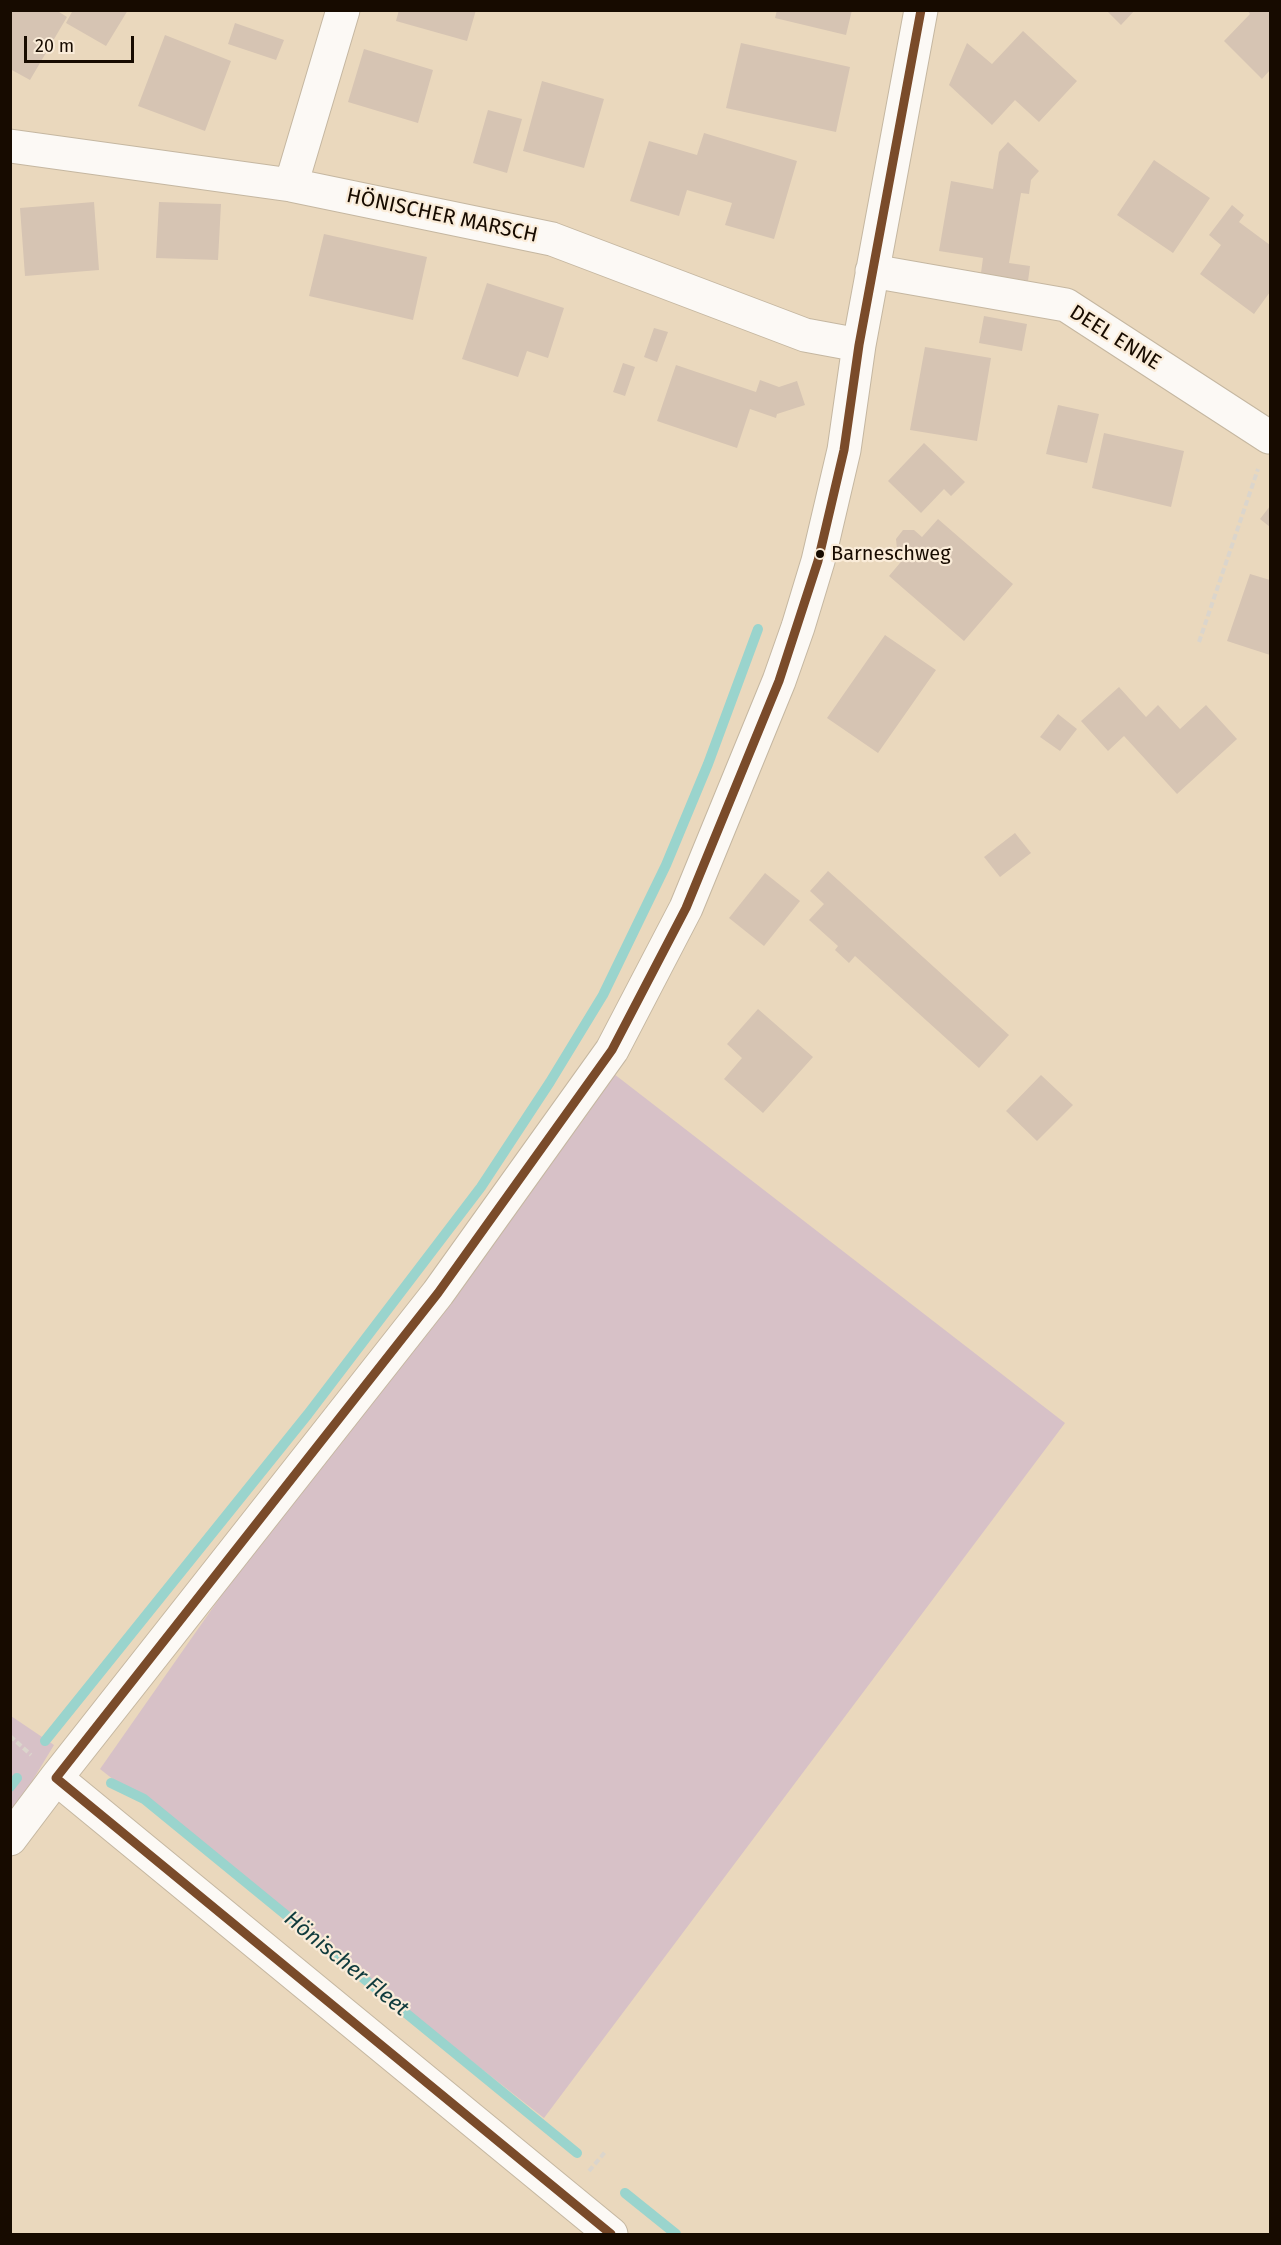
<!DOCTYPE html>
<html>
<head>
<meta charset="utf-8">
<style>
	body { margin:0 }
	#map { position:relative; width:1281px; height:2245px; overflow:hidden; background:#ead8bd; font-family:"Fira Sans",sans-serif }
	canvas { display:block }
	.frame { position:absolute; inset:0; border:12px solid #170b00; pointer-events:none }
	.scale { position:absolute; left:24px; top:36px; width:110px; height:27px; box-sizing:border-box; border:3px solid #170b00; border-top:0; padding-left:8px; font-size:18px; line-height:21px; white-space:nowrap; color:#170b00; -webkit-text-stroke:4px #faecd9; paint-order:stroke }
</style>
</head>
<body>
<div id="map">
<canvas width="1281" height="2245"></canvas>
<div class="frame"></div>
<div class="scale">20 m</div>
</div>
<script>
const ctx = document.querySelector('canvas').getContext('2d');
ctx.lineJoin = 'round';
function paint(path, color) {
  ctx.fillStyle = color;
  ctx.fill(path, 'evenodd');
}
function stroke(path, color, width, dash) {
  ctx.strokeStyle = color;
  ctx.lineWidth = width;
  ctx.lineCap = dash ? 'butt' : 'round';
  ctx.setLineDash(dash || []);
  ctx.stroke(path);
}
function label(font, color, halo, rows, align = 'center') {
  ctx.font = font + ' "Fira Sans",sans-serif';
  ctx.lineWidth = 4.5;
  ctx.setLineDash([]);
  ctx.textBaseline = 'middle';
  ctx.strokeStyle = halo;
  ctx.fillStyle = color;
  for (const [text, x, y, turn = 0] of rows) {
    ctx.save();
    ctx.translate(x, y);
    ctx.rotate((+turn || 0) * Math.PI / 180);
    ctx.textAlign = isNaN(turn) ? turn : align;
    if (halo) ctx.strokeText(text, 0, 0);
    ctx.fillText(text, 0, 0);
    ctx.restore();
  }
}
const green = new Path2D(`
	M 596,1060 L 1065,1423 L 544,2118 L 100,1769 Z
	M 11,1716 L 54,1745 L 11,1816 Z`);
const stream = new Path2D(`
	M 45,1741 L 308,1414 L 481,1187 L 550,1082 L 603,995 L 666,865 L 708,764 L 758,629
	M 111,1783 L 144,1799 L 577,2153
	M 10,1787 L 17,1778
	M 625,2193 L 676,2234`);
const building = new Path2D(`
	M 10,10 L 56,10 L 67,17 L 30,80 L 10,69 Z
	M 73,10 L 128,10 L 106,46 L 66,23 Z
	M 399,10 L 476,10 L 467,41 L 396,21 Z
	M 777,10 L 852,10 L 846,35 L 775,18 Z
	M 1106,10 L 1135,10 L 1121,25 Z
	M 1247,10 L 1270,10 L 1270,70 L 1262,79 L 1224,41 L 1250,14 Z
	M 235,23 L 284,40 L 276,60 L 228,44 Z
	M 1023,31 L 1077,81 L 1039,122 L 1015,100 L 992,125 L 949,85 L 967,43 L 992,64 Z
	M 165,35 L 231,61 L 205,131 L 138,106 Z
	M 741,43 L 850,67 L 836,132 L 726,108 Z
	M 364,49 L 433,70 L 418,123 L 348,102 Z
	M 542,81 L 604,99 L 584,168 L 523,151 Z
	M 488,110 L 522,119 L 507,173 L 473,163 Z
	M 704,133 L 797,161 L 774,239 L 725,225 L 732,203 L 687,190 L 679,216 L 630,201 L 649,141 L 697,155 Z
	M 1008,142 L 1039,171 L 1031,180 L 1029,194 L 1021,193 L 1009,263 L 1030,266 L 1028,281 L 981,273 L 983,258 L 939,251 L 951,181 L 993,189 L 999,152 Z
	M 1154,160 L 1210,198 L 1173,253 L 1117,215 Z
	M 94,202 L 99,270 L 25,276 L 20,208 Z
	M 159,202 L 221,204 L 218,260 L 156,258 Z
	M 1232,205 L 1244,215 L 1239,222 L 1270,245 L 1270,292 L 1254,314 L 1200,274 L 1221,245 L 1209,235 Z
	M 324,234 L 427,257 L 413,320 L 309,296 Z
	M 487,283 L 564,308 L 548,358 L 527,351 L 518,377 L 462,359 Z
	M 984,316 L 1027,324 L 1022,351 L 979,343 Z
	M 654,328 L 668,332 L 657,362 L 644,357 Z
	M 925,347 L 991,358 L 977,441 L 910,430 Z
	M 623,363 L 635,367 L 625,396 L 613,392 Z
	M 676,365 L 756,392 L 760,380 L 779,387 L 797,381 L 805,405 L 777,414 L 776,418 L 750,409 L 737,448 L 657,421 Z
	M 1058,405 L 1099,414 L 1087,463 L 1046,454 Z
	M 1104,433 L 1184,451 L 1171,507 L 1092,488 Z
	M 924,443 L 965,482 L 951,496 L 944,489 L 921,513 L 888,481 Z
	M 1270,506 L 1270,527 L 1260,519 Z
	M 938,519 L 1013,584 L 964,641 L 889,576 L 905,557 L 897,549 L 896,539 L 903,530 L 914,530 L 922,537 Z
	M 1250,574 L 1270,580 L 1270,655 L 1227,641 Z
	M 885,635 L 936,670 L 878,753 L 827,718 Z
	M 1119,687 L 1146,717 L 1158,705 L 1180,729 L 1206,705 L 1237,739 L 1177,794 L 1124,736 L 1108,751 L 1081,721 Z
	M 1058,714 L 1077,729 L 1060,751 L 1040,737 Z
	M 1015,833 L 1031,853 L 1000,877 L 984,857 Z
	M 828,871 L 1009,1035 L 979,1068 L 855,956 L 849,963 L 835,950 L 838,946 L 809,920 L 824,904 L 810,891 Z
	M 765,873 L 800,901 L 764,946 L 729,918 Z
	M 758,1009 L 813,1057 L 763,1113 L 724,1079 L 742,1058 L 727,1044 Z
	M 1041,1075 L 1073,1105 L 1037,1141 L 1006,1111 Z`);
const path = new Path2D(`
	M 1199,642 L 1258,469
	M 10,1736 L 31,1755
	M 589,2171 L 606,2151`);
const minor = new Path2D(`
	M 10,146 L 291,185 L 552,239 L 805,335 L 859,345
	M 291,185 L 343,10
	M 872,271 L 1066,305 L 1269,437
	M 56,1778 L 611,2234
	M 10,1839 L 56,1778 L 438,1293 L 612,1050 L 686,908 L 779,681 L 798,627 L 818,561 L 844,450 L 859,345 L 921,10`);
const bus1 = new Path2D(`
	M 56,1778 L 438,1293 L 612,1050 L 686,908 L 779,681 L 818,561 L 844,450 L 859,345 L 921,10
	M 56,1778 L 611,2234`);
const markers = [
	[820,554,5,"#170b00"]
];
const busNames = [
	["Barneschweg",831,554]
];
const streetNames = [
	["HÖNISCHER MARSCH",442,216,12],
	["DEEL ENNE",1115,338,32]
];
const waterNames = [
	["Hönischer Fleet",346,1964,39]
];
paint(green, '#d7c1c7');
stroke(stream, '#9ad4cd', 10);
paint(building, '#d6c4b3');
stroke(minor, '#c5b7a1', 35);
stroke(path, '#dbd5cc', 4, [6, 3]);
stroke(minor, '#fcf9f5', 33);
stroke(bus1, '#7a4b2a', 9);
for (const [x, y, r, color] of markers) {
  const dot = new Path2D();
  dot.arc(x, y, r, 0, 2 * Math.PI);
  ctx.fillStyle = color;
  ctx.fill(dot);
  stroke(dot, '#faecd9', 2);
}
label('20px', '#170b00', '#faecd9', busNames, 'left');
label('21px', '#170b00', '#faecd9', streetNames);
label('italic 22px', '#103b3d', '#faecd9', waterNames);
</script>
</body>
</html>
